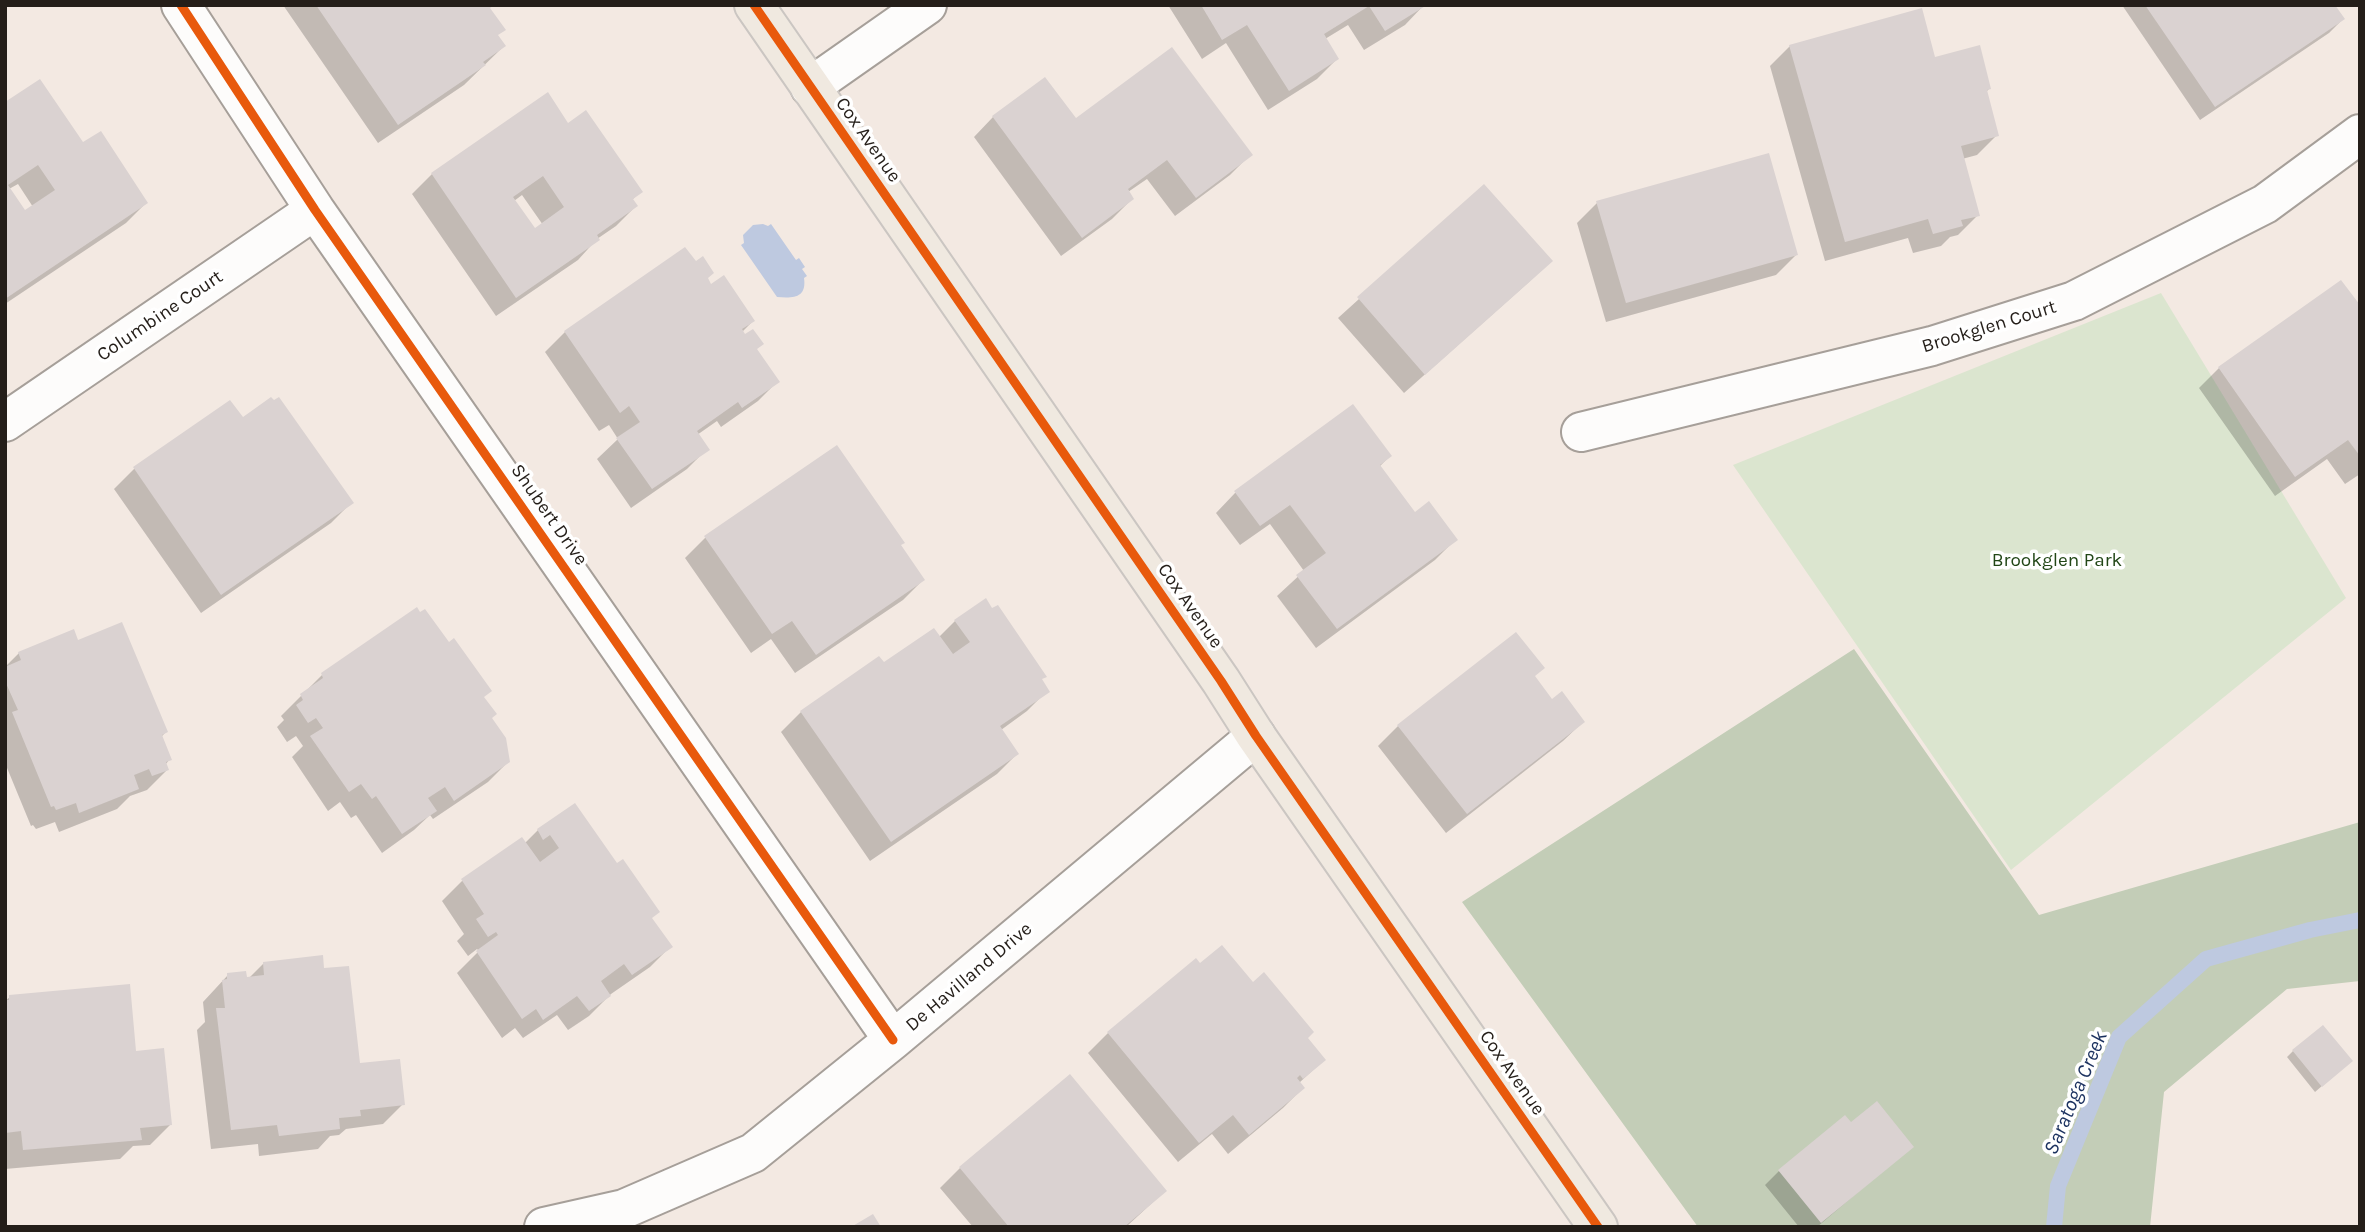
<!DOCTYPE html>
<html>
<head>
<meta charset="utf-8">
<style>
	body { margin:0 }
	#map { position:relative; width:2365px; height:1232px; overflow:hidden; background:#f3e9e2; font-family:Karla,sans-serif }
	canvas { display:block }
	.frame { position:absolute; inset:0; border:7px solid #241e19; pointer-events:none }
</style>
</head>
<body>
<div id="map">
<canvas width="2365" height="1232"></canvas>
<div class="frame"></div>
</div>
<script>
const ctx = document.querySelector('canvas').getContext('2d');
ctx.lineJoin = 'round';
function paint(path, color) {
  ctx.fillStyle = color;
  ctx.fill(path, 'evenodd');
}
function stroke(path, color, width, dash) {
  ctx.strokeStyle = color;
  ctx.lineWidth = width;
  ctx.lineCap = dash ? 'butt' : 'round';
  ctx.setLineDash(dash || []);
  ctx.stroke(path);
}
function label(font, color, halo, rows, align = 'center') {
  ctx.font = font + ' Karla,sans-serif';
  ctx.lineWidth = 7;
  ctx.setLineDash([]);
  ctx.textBaseline = 'middle';
  ctx.strokeStyle = halo;
  ctx.fillStyle = color;
  for (const [text, x, y, turn = 0] of rows) {
    ctx.save();
    ctx.translate(x, y);
    ctx.rotate((+turn || 0) * Math.PI / 180);
    ctx.textAlign = isNaN(turn) ? turn : align;
    if (halo) ctx.strokeText(text, 0, 0);
    ctx.fillText(text, 0, 0);
    ctx.restore();
  }
}
const green = new Path2D(`
	M 2161,293 L 2346,598 L 2011,870 L 1733,465 Z`);
const forest = new Path2D(`
	M 1854,649 L 2039,915 L 2360,822 L 2360,981 L 2287,989 L 2164,1092 L 2150,1227 L 1698,1227 L 1462,902 Z`);
const water = new Path2D(`
	M 763,224 L 768,226 L 771,224 L 796,260 L 799,258 L 805,267 L 802,269 L 807,276 L 804,278 C 807,299 792,298 777,297 L 741,245 L 744,243 L 743,235 L 753,225 Z`);
const shadow = new Path2D(`
	M 283,5 L 491,5 L 488,8 L 497,36 L 504,46 L 464,85 L 378,143 Z
	M 1168,5 L 1424,5 L 1405,25 L 1364,50 L 1348,25 L 1325,39 L 1337,59 L 1317,79 L 1268,110 L 1226,43 L 1202,59 Z
	M 2122,5 L 2333,5 L 2343,19 L 2329,33 L 2200,120 Z
	M 1790,46 L 1934,59 L 1989,89 L 1985,93 L 1997,135 L 1977,155 L 1962,159 L 1978,215 L 1958,235 L 1950,237 L 1941,246 L 1913,253 L 1908,238 L 1825,261 L 1770,66 Z
	M 547,94 L 568,125 L 640,192 L 632,200 L 636,206 L 616,226 L 597,239 L 578,260 L 496,316 L 412,194 L 432,174 ZM 522,195 L 543,225 L 534,230 L 514,201 Z
	M 5,104 L 83,145 L 146,203 L 126,223 L 5,304 ZM 18,184 L 33,207 L 25,213 L 9,189 Z
	M 993,117 L 1076,121 L 1250,155 L 1230,175 L 1175,216 L 1147,179 L 1128,192 L 1132,199 L 1112,219 L 1061,256 L 974,137 Z
	M 1484,186 L 1530,281 L 1404,393 L 1338,318 Z
	M 1597,203 L 1796,255 L 1776,275 L 1606,322 L 1577,223 Z
	M 706,279 L 711,286 L 753,321 L 742,332 L 778,381 L 758,401 L 721,427 L 717,421 L 697,435 L 707,449 L 687,469 L 631,508 L 597,459 L 618,439 L 609,425 L 599,431 L 545,352 L 565,332 Z
	M 2341,282 L 2360,308 L 2360,474 L 2345,484 L 2327,459 L 2275,496 L 2199,388 L 2219,368 Z
	M 242,420 L 351,503 L 331,523 L 201,613 L 114,489 L 134,469 Z
	M 837,447 L 923,580 L 903,600 L 795,673 L 771,639 L 751,653 L 685,558 L 705,538 Z
	M 1390,456 L 1379,467 L 1414,515 L 1455,540 L 1435,560 L 1316,648 L 1277,596 L 1304,571 L 1270,524 L 1240,545 L 1216,513 L 1235,493 Z
	M 985,601 L 1047,691 L 1027,711 L 1001,730 L 1017,754 L 997,774 L 870,861 L 781,732 L 801,712 L 884,664 L 939,637 L 955,621 Z
	M 77,642 L 166,732 L 161,737 L 170,759 L 165,765 L 167,770 L 147,790 L 130,796 L 117,809 L 59,832 L 55,822 L 36,829 L 33,825 L 31,826 L 5,763 L 5,667 L 19,653 Z
	M 322,675 L 483,698 L 508,762 L 488,782 L 433,819 L 430,815 L 414,830 L 382,853 L 356,815 L 351,818 L 340,802 L 328,811 L 292,757 L 303,746 L 296,736 L 287,742 L 277,727 L 284,720 L 281,716 Z
	M 1533,677 L 1552,701 L 1583,722 L 1563,741 L 1446,833 L 1378,746 L 1398,726 Z
	M 575,805 L 670,947 L 650,967 L 611,994 L 589,1016 L 568,1030 L 557,1015 L 523,1038 L 515,1028 L 502,1038 L 457,973 L 479,951 L 477,949 L 468,956 L 457,941 L 464,934 L 442,901 L 462,881 L 525,843 L 538,830 Z
	M 1196,960 L 1200,965 L 1252,985 L 1306,1038 L 1324,1060 L 1299,1083 L 1303,1088 L 1283,1108 L 1228,1154 L 1212,1134 L 1178,1162 L 1088,1053 L 1108,1033 Z
	M 264,963 L 323,970 L 358,1065 L 403,1104 L 383,1124 L 346,1129 L 339,1135 L 330,1136 L 318,1149 L 259,1156 L 258,1144 L 211,1149 L 197,1030 L 205,1022 L 203,1002 L 228,975 L 248,979 Z
	M 10,997 L 134,1053 L 170,1125 L 150,1145 L 133,1146 L 120,1159 L 5,1169 L 5,1001 Z
	M 2293,1051 L 2344,1067 L 2315,1092 L 2287,1057 Z
	M 1911,1147 L 1817,1227 L 1799,1227 L 1765,1185 L 1779,1171 Z
	M 960,1168 L 1165,1191 L 1126,1227 L 973,1227 L 940,1188 Z`);
const stream = new Path2D(`
	M 2054,1227 L 2058,1186 L 2119,1037 L 2206,959 L 2310,930 L 2360,920`);
const building = new Path2D(`
	M 316,5 L 494,5 L 490,8 L 506,30 L 498,35 L 506,46 L 483,62 L 486,65 L 398,125 Z
	M 1201,5 L 1427,5 L 1385,31 L 1369,6 L 1324,34 L 1339,59 L 1289,91 L 1247,25 L 1222,40 Z
	M 2145,5 L 2335,5 L 2345,19 L 2215,107 Z
	M 1922,8 L 1935,57 L 1980,45 L 1991,89 L 1987,90 L 1999,136 L 1961,146 L 1980,216 L 1961,220 L 1963,226 L 1933,234 L 1928,219 L 1845,242 L 1789,45 Z
	M 1172,47 L 1253,155 L 1196,198 L 1167,160 L 1128,189 L 1134,199 L 1082,238 L 992,116 L 1045,77 L 1076,118 Z
	M 40,79 L 83,142 L 101,131 L 148,203 L 5,299 L 5,102 ZM 38,165 L 55,190 L 25,210 L 8,185 Z
	M 548,92 L 568,123 L 586,110 L 643,192 L 633,199 L 638,206 L 597,235 L 600,240 L 516,298 L 431,173 ZM 543,176 L 564,207 L 535,228 L 513,197 Z
	M 1769,153 L 1798,255 L 1626,303 L 1596,201 Z
	M 1484,184 L 1553,261 L 1425,375 L 1357,297 Z
	M 685,247 L 696,261 L 703,256 L 714,273 L 708,278 L 711,284 L 724,275 L 755,321 L 742,329 L 745,334 L 753,329 L 764,344 L 757,349 L 780,382 L 742,408 L 738,402 L 697,431 L 710,450 L 652,489 L 616,438 L 640,422 L 629,406 L 620,413 L 564,331 Z
	M 2341,280 L 2360,305 L 2360,456 L 2348,440 L 2295,477 L 2218,367 Z
	M 271,397 L 274,400 L 279,397 L 354,503 L 221,595 L 133,467 L 230,400 L 243,417 Z
	M 1353,404 L 1392,456 L 1380,465 L 1415,512 L 1429,501 L 1458,540 L 1337,629 L 1296,575 L 1326,553 L 1290,505 L 1260,526 L 1234,491 Z
	M 837,445 L 905,543 L 901,545 L 925,580 L 816,655 L 792,621 L 772,634 L 704,536 Z
	M 986,598 L 992,608 L 998,605 L 1047,677 L 1042,679 L 1050,692 L 1000,726 L 1019,754 L 891,842 L 800,711 L 879,656 L 884,662 L 934,628 L 953,654 L 970,642 L 954,620 Z
	M 417,607 L 420,612 L 425,609 L 449,642 L 454,638 L 492,691 L 484,697 L 497,714 L 492,718 L 506,738 L 510,762 L 454,801 L 445,787 L 428,798 L 437,811 L 402,834 L 376,796 L 372,799 L 361,784 L 349,792 L 310,736 L 323,728 L 316,718 L 308,723 L 296,705 L 303,700 L 300,694 L 323,678 L 321,673 Z
	M 122,622 L 168,732 L 162,735 L 172,760 L 166,762 L 169,770 L 152,776 L 149,769 L 134,775 L 139,789 L 79,813 L 76,803 L 56,810 L 54,806 L 51,807 L 12,712 L 18,710 L 5,681 L 5,667 L 21,660 L 18,652 L 74,629 L 78,640 Z
	M 1516,632 L 1545,668 L 1535,676 L 1552,699 L 1562,691 L 1585,722 L 1467,814 L 1397,725 Z
	M 575,803 L 617,863 L 623,859 L 660,912 L 652,918 L 673,947 L 632,975 L 624,964 L 601,981 L 611,996 L 589,1011 L 577,996 L 543,1020 L 536,1009 L 522,1019 L 476,951 L 498,935 L 496,932 L 488,937 L 476,919 L 484,914 L 461,879 L 522,837 L 540,862 L 559,848 L 550,835 L 543,840 L 537,829 Z
	M 1222,945 L 1253,982 L 1264,972 L 1314,1032 L 1308,1038 L 1326,1060 L 1303,1079 L 1300,1075 L 1297,1078 L 1305,1088 L 1249,1135 L 1233,1115 L 1199,1143 L 1107,1032 L 1196,958 L 1200,963 Z
	M 323,955 L 324,968 L 349,966 L 360,1063 L 400,1059 L 405,1105 L 360,1110 L 361,1116 L 339,1118 L 340,1129 L 279,1136 L 277,1125 L 231,1130 L 216,1008 L 225,1008 L 222,980 L 227,979 L 227,973 L 246,971 L 247,977 L 264,975 L 263,962 Z
	M 130,984 L 136,1051 L 164,1048 L 172,1125 L 140,1128 L 142,1140 L 23,1150 L 21,1131 L 5,1133 L 5,1000 L 9,1000 L 9,995 Z
	M 2323,1025 L 2353,1061 L 2322,1087 L 2292,1050 Z
	M 1070,1074 L 1167,1191 L 1124,1227 L 1009,1227 L 959,1167 Z
	M 1877,1101 L 1914,1147 L 1821,1223 L 1778,1170 L 1845,1115 L 1851,1122 Z
	M 873,1214 L 881,1227 L 851,1227 Z`);
const minor = new Path2D(`
	M 181,5 L 315,210 L 893,1040
	M 810,87 L 927,5
	M 5,422 L 315,210
	M 1581,432 L 1932,346 L 2074,301 L 2265,204 L 2360,134
	M 544,1227 L 624,1209 L 753,1153 L 893,1040 L 1256,736`);
const major = new Path2D(`
	M 754,5 L 1221,681 L 1256,736 L 1598,1227`);
const cycleway = new Path2D(`
	M 181,5 L 315,210 L 893,1040
	M 754,5 L 1221,681 L 1256,736 L 1598,1227`);
const streetNames = [
	["Cox Avenue",868,140,55],
	["Columbine Court",160,316,-34],
	["Brookglen Court",1989,327,-17],
	["Shubert Drive",549,515,55],
	["Cox Avenue",1190,606,55],
	["De Havilland Drive",969,977,-40],
	["Cox Avenue",1512,1073,55]
];
const parkNames = [
	["Brookglen Park",2057,561]
];
const waterNames = [
	["Saratoga Creek",2076,1093,-67]
];
paint(green, '#dbe5cf');
paint(forest, '#c3cdb7');
paint(water, '#bec9e0');
paint(shadow, '#0003');
stroke(stream, '#bec9e0', 16);
paint(building, '#dad2d1');
stroke(minor, '#a69f99', 42);
stroke(major, '#cbc6c2', 42);
stroke(minor, '#fdfcfb', 38);
stroke(major, '#f0e9e0', 38);
stroke(cycleway, '#e8590c', 9);
label('19px', '#241e19', '#fff', streetNames);
label('19px', '#214616', '#fff', parkNames);
label('italic 21px', '#1b315f', '#fff', waterNames);
</script>
</body>
</html>
